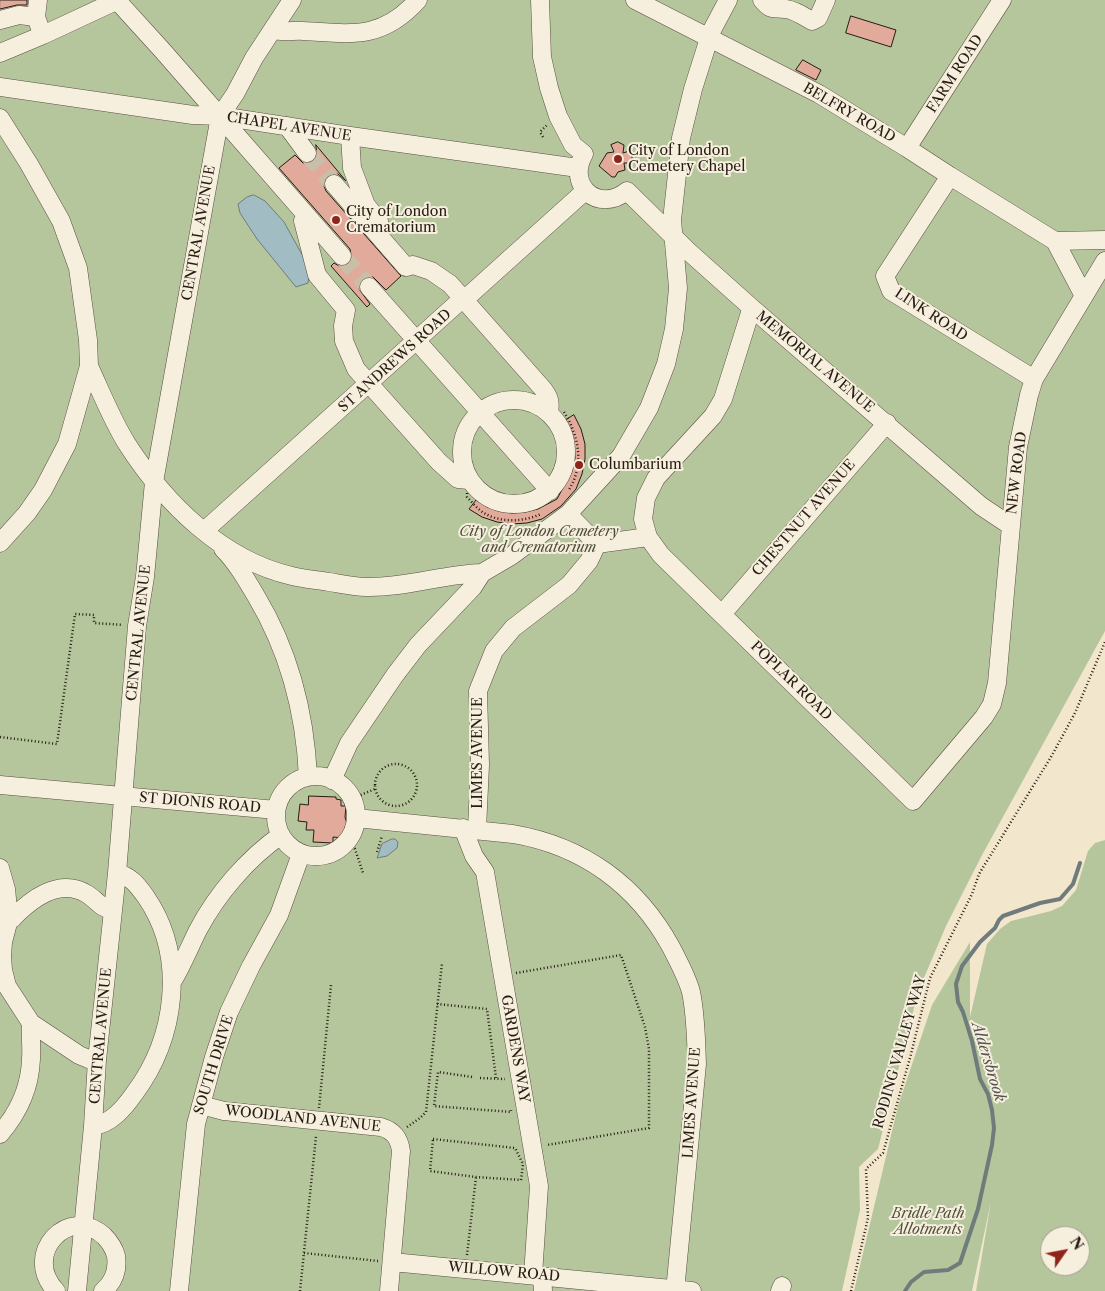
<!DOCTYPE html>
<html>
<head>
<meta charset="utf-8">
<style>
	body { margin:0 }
	#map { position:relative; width:1105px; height:1291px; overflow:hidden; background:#f2e6cd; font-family:"Libre Caslon Text",serif }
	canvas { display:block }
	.north { position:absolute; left:1040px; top:1226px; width:50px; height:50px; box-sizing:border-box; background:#f7efde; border:1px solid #a39b8c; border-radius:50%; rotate:57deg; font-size:14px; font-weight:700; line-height:20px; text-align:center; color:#261c12 }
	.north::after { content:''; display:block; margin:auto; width:18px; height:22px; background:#8f2418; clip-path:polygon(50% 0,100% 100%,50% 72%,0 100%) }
</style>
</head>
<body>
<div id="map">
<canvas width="1105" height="1291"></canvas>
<div class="north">N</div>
</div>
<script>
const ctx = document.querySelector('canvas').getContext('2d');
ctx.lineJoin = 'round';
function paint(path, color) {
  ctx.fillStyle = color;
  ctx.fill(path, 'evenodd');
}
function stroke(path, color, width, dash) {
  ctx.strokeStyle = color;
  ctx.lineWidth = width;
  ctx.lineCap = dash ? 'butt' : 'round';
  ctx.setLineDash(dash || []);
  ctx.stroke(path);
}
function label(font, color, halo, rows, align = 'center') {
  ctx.font = font + ' "Libre Caslon Text",serif';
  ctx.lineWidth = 4;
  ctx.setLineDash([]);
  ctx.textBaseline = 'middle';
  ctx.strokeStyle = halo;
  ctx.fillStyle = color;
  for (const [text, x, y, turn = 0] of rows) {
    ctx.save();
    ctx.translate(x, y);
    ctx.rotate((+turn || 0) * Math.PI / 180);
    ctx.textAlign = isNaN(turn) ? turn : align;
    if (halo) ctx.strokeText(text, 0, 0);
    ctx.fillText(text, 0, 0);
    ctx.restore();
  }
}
const green = new Path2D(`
	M 0,0 L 1105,0 L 1105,631 L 981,857 L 946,926 L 918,992 L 878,1149 L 859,1167 L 860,1210 L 842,1291 L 0,1291 Z
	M 1105,840 L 1105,1291 L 976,1291 L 991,1201 L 972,1291 L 854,1291 L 898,1106 L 932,1005 L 970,942 L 970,1017 L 987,944 L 1000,929 L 1011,921 L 1051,911 L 1062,906 L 1076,890 L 1088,851 L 1095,843 ZM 1050,1236 L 1080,1236 L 1080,1266 L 1050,1266 Z`);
const water = new Path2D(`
	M 254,195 L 265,201 L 284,222 L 310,269 L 308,283 L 296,287 L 257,239 L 240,213 L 238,204 L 247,197 Z
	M 392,839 L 395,839 L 398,842 L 397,848 L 387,856 L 377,858 L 382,844 Z`);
const stream = new Path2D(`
	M 905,1291 L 911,1282 L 924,1272 L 948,1270 L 960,1263 L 978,1209 L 992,1145 L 994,1128 L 992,1110 L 988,1094 L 980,1079 L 972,1041 L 963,1012 L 958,1002 L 956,984 L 962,966 L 980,942 L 995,928 L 999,920 L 1003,916 L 1040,903 L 1060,899 L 1073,884 L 1080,863`);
const building = new Path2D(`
	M 0,0 L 27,0 L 27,5 L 17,5 L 0,9 Z
	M 851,16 L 896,30 L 891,47 L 846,33 Z
	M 803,60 L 821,70 L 816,80 L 796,70 Z
	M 618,142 L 624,145 L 623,153 L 632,150 L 632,163 L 624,163 L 625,170 L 618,172 L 615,177 L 612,177 L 599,166 L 607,153 L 614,152 L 611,145 Z
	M 316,145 L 346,181 L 338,174 L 332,174 L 324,180 L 324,186 L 326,191 L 401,276 L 386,290 L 373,277 L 367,277 L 362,279 L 359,283 L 359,289 L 370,304 L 367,307 L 331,266 L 334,263 L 339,266 L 349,264 L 352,259 L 350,249 L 279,168 L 295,155 L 303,163 L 313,162 L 317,157 Z
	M 574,415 L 581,429 L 585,444 L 585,459 L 582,474 L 576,489 L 561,506 L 542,519 L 527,523 L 512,524 L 497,522 L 482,517 L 469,509 L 476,500 L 487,507 L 499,511 L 512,513 L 525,512 L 538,509 L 557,499 L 572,471 L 575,458 L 574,445 L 571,432 L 566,420 Z
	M 309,796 L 336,797 L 336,799 L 341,800 L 341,806 L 346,806 L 345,817 L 347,824 L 345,827 L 344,838 L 333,837 L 333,843 L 313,842 L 314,830 L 306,830 L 307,822 L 298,821 L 300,804 L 308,805 Z`);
const minorTunnel = new Path2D(`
	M 307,153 L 334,184
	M 342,256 L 369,287`);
const path = new Path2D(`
	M 543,137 L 540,132 L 547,125
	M 564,412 C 579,436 585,466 568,491
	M 467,493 L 467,497 C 472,502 477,509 484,513 C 500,523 524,522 541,514
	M 0,737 L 57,744 L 75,614 L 94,615 L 94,623 L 123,625
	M375 785a21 21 0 1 1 42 0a21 21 0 1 1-42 0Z
	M 351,799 L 375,789
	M 347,841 L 355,849 L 363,873
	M 377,852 L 382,836
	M 516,973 L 621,955 L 645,1027 L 649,1049 L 649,1128 L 547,1145
	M 437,1004 L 487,1009 L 496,1078
	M 472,1077 L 438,1072 L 434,1106 L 511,1112 L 511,1110
	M 480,1078 L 505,1079
	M 319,1108 L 331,985
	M 407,1127 L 420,1118 L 426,1112 L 442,963
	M 433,1139 L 515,1148 L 523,1164 L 521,1180 L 476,1177 L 430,1171 Z
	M 304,1253 L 378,1261
	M 467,1255 L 476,1177
	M 300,1291 L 316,1136
	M 851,1291 L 868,1218 L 866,1169 L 883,1153 L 910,1058 L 930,978 L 972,894 L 979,874 L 1051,757 L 1075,713 L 1105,642`);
const minor = new Path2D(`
	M 38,0 L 36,17 L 40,28
	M 540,0 L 542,57 L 549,88 L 558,116 L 573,145 L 584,154 C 566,185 598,214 627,191 L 688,251 L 753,309 L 981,506 L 1005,522 L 1011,523
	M 635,0 L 819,94 L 907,148 L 950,176 L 1055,241 L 1084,296
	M 762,0 C 772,12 773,7 786,9 C 795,10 805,17 812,21 L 818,18 L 826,0
	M 0,20 L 19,15 L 36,17
	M 274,30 C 284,33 294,30 304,31 C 352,34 382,40 418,0
	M 0,53 L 43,35 L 118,0 L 122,6 L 162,50 L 342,256
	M 0,87 L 193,115 L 220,116 L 350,136 L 578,168
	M 0,118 L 29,164 L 61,221 L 78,268 L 88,340 L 89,366 L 67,444 L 43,490 L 27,513 L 0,543
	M 287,126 L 307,153
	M 350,136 L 352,168 L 366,205 L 379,221
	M 907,148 L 1002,0
	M 950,176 L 885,276 L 891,291 L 1034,379
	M 334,184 L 406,267 L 413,265 L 431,271 L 450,284 L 543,389 C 549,397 551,402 549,412
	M 308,217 L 303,221 L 317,275 L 346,310 L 343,326 L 344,341 L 356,369 L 439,462 L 458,479 L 469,480
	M 1055,241 L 1105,240
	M 369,287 L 550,491
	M 89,366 C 101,392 112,420 127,444 C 165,503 222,560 292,576 C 304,579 317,580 329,582 C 341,584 354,587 366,587 C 405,588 444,574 482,573
	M462 452a52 52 0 1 1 104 0a52 52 0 1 1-104 0Z
	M 568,514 L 597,544 L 648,537 L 661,555 L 913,801 L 984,717 L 992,704 L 997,683 L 1018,447 L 1029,395 L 1034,379 L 1105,261
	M 204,531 L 461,300 L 465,299 L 585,191
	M 648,537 L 643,519 L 646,498 L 656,478 L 713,416 L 723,399 L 750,313 L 753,309
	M 223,549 C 236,562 246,579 256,596 C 289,651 305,712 308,777
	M 722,614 L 887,423
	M276 816a40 40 0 1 1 80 0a40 40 0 1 1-80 0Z
	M 332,780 L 349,743 L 395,675 L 418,645 L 473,587 L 482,573 L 511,556 L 568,514 L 621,456 L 649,408 L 666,364 L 674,329 L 678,288 L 672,220 L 681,138 L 693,89 L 711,32 L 728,0
	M 0,785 L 276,810
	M 356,818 L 513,834 C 583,846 637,885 671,947 C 678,961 687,977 691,992 C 696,1016 696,1040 697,1064 L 675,1291
	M 463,828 L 474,856 L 485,872 L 539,1186 L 533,1275
	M 477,829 L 480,765 L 478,691 L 494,651 L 513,628 L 569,585 L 589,561 L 597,544
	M 0,868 L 6,889 L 9,919 L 3,942 L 2,956 L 3,970 L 7,986 L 31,1023 L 79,1055 L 91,1060 L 97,1060
	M 9,919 L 12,919 C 30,900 59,877 87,894 C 97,900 100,908 112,910
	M 172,982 C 182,966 189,948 198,930 C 217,894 247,859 281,835
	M 201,1105 L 224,1111 L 381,1127 C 394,1131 399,1138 401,1151 L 389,1291
	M 93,1126 C 111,1124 124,1108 134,1094 C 176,1038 187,957 146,897 C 138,886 131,876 117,873
	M 0,1134 C 19,1112 30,1088 31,1059 C 32,1047 30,1035 31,1023
	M 392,1262 L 692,1291
	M 542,1276 L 543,1291
	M 56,1291 C 21,1254 69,1204 104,1236 C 110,1242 114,1248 116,1256 C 118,1270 114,1282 103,1291
	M 77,1291 L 93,1126 L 97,1060 L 117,873 L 137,626 L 145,577 L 154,482 L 220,116 L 235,94 L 254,58 L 292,0
	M 179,1291 L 196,1124 L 214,1057 L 229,1012 L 251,966 L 279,915 L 301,854
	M 780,1291 L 782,1286`);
const markers = [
	[618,159,5,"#8f2418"],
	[336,220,5,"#8f2418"],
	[579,465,5,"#8f2418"]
];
const streetNames = [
	["FARM ROAD",955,74,-57],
	["BELFRY ROAD",849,113,30],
	["CHAPEL AVENUE",289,127,9],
	["CENTRAL AVENUE",199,233,-80],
	["LINK ROAD",931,315,33],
	["ST ANDREWS ROAD",395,361,-42],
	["MEMORIAL AVENUE",815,362,40],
	["NEW ROAD",1017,473,-83],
	["CHESTNUT AVENUE",804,518,-49],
	["CENTRAL AVENUE",139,633,-84],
	["POPLAR ROAD",791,681,44],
	["LIMES AVENUE",478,753,-90],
	["ST DIONIS ROAD",200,803,5],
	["CENTRAL AVENUE",101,1036,-85],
	["GARDENS WAY",515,1049,80],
	["RODING VALLEY WAY",900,1052,-74],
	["SOUTH DRIVE",214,1065,-73],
	["LIMES AVENUE",692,1103,-86],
	["WOODLAND AVENUE",303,1119,6],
	["WILLOW ROAD",504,1272,5]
];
const poiNames = [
	["City of London",628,151],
	["Cemetery Chapel",628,167],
	["City of London",346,212],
	["Crematorium",346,228],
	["Columbarium",589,465]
];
const parkNames = [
	["City of London Cemetery",539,532],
	["and Crematorium",539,548],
	["Bridle Path",928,1214],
	["Allotments",928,1230]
];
const waterNames = [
	["Aldersbrook",988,1062,73]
];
paint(green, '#b5c69d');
paint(water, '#a1bcc3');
stroke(water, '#707c7c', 1);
stroke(stream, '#707c7c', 4);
paint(building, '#e2aa9a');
stroke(building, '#261c12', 1);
stroke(minorTunnel, '#c9bea8', 18, [18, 9]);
stroke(minor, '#594e41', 19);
stroke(path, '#261c12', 2.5, [1, 2.5]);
stroke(minor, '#f7efde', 18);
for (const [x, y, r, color] of markers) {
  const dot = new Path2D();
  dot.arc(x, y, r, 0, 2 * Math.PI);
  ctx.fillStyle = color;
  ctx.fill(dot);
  stroke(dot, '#f7efde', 2);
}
label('14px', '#261c12', '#f7efde', streetNames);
label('14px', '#261c12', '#f7efde', poiNames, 'left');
label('italic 14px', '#514f3c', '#f7efde', parkNames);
label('italic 15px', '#515450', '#f7efde', waterNames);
</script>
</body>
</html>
